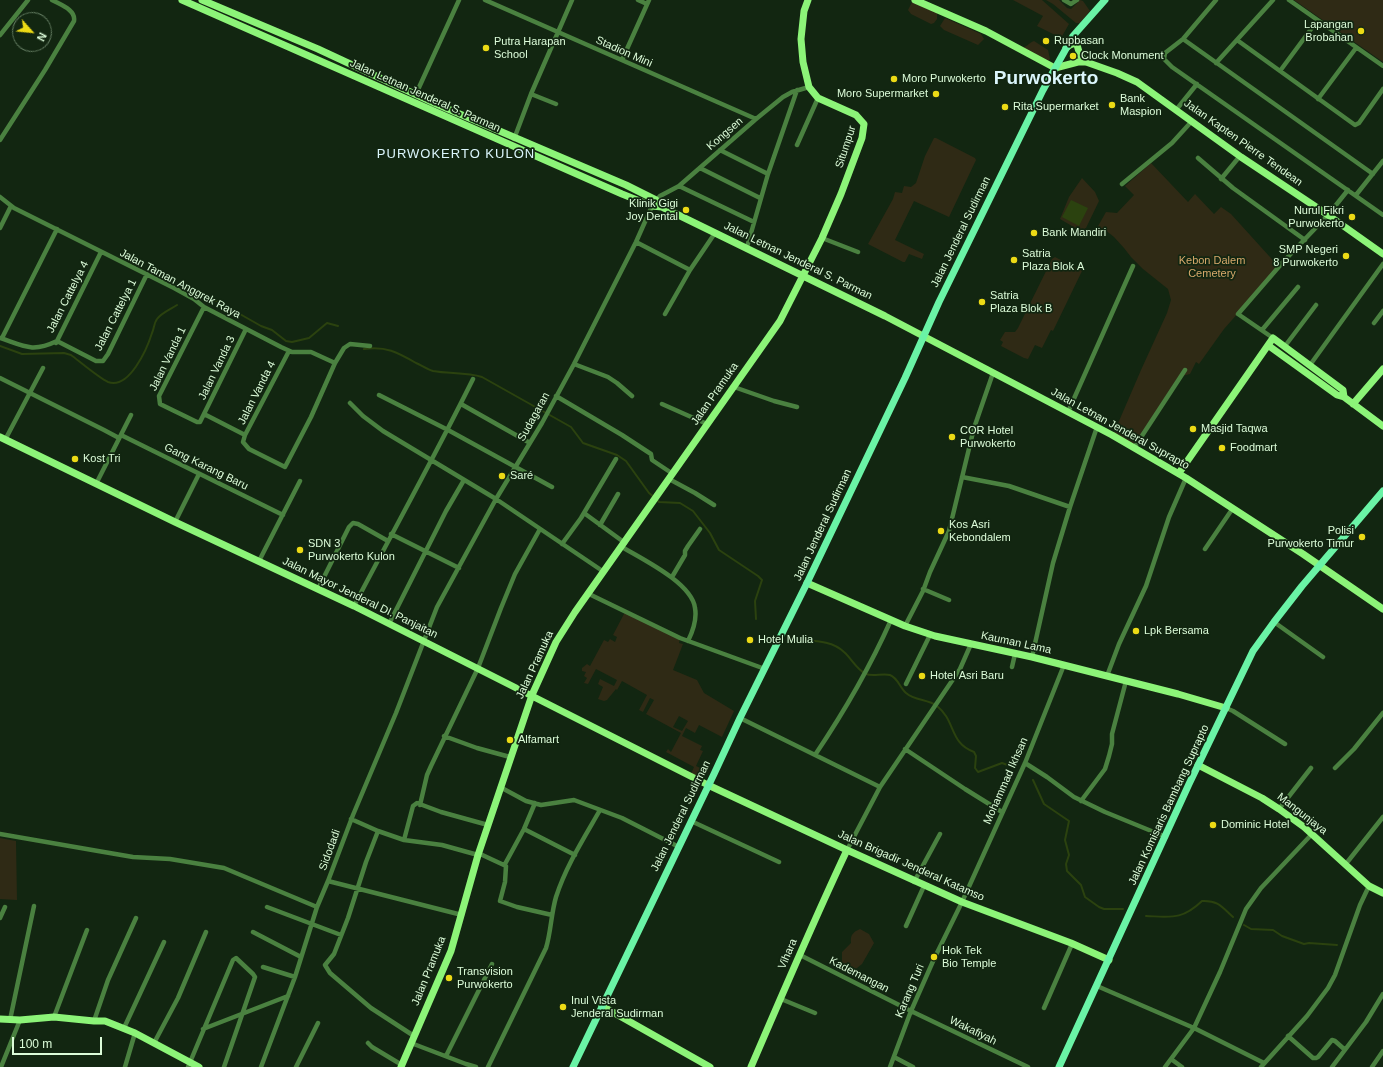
<!DOCTYPE html>
<html>
<head>
<meta charset="utf-8">
<style>
	body { margin:0 }
	#map { position:relative; width:1383px; height:1067px; overflow:hidden; background:#122611; font-family:Helvetica,sans-serif }
	canvas { display:block }
	.north { position:absolute; left:12px; top:12px; width:40px; height:40px; box-sizing:border-box; background:#122611; border:1px solid #637c61; border-radius:50%; rotate:117deg; font-size:11px; font-weight:700; line-height:16px; text-align:center; color:#dcfcd9 }
	.north::after { content:''; display:block; margin:auto; width:14px; height:18px; background:#ecda15; clip-path:polygon(50% 0,100% 100%,50% 72%,0 100%) }
	.scale { position:absolute; left:12px; top:1037px; width:90px; height:18px; box-sizing:border-box; border:2px solid #dcfcd9; border-top:0; padding-left:5px; font-size:12px; line-height:14px; white-space:nowrap; color:#dcfcd9; -webkit-text-stroke:3px #122611; paint-order:stroke }
</style>
</head>
<body>
<div id="map">
<canvas width="1383" height="1067"></canvas>
<div class="north">N</div>
<div class="scale">100 m</div>
</div>
<script>
const ctx = document.querySelector('canvas').getContext('2d');
ctx.lineJoin = 'round';
function paint(path, color) {
  ctx.fillStyle = color;
  ctx.fill(path, 'evenodd');
}
function stroke(path, color, width, dash) {
  ctx.strokeStyle = color;
  ctx.lineWidth = width;
  ctx.lineCap = dash ? 'butt' : 'round';
  ctx.setLineDash(dash || []);
  ctx.stroke(path);
}
function label(font, color, halo, rows, align = 'center') {
  ctx.font = font + ' Helvetica,sans-serif';
  ctx.lineWidth = 3.5;
  ctx.setLineDash([]);
  ctx.textBaseline = 'middle';
  ctx.strokeStyle = halo;
  ctx.fillStyle = color;
  for (const [text, x, y, turn = 0] of rows) {
    ctx.save();
    ctx.translate(x, y);
    ctx.rotate((+turn || 0) * Math.PI / 180);
    ctx.textAlign = isNaN(turn) ? turn : align;
    if (halo) ctx.strokeText(text, 0, 0);
    ctx.fillText(text, 0, 0);
    ctx.restore();
  }
}
const green = new Path2D(`
	M 1013,0 L 1042,0 L 1069,24 L 1061,38 L 1037,26 L 1043,16 Z
	M 1046,0 L 1059,0 L 1067,8 L 1071,9 L 1080,0 L 1083,1 L 1090,11 L 1080,23 L 1076,23 L 1053,4 Z
	M 1294,0 L 1383,0 L 1383,62 Z
	M 912,2 L 937,13 L 937,19 L 934,23 L 931,24 L 911,14 L 908,10 Z
	M 945,18 L 981,34 L 984,39 L 978,45 L 944,30 L 940,26 Z
	M 1034,41 L 1048,50 L 1050,59 L 1047,62 L 1020,50 C 1026,47 1029,43 1034,41 Z
	M 934,138 L 936,138 L 975,158 L 976,160 L 949,217 L 914,201 L 895,240 L 924,254 L 922,259 L 909,254 L 905,262 L 903,262 L 868,244 L 893,199 L 895,192 L 902,193 L 904,186 L 911,187 L 916,183 L 925,156 Z
	M 1151,163 L 1188,202 L 1195,194 L 1214,214 L 1221,207 L 1231,214 L 1279,267 L 1224,329 L 1199,364 L 1196,362 L 1190,374 L 1178,377 L 1134,448 L 1113,435 L 1141,370 L 1167,313 L 1171,300 L 1168,289 L 1143,269 L 1131,257 L 1124,248 L 1114,237 L 1104,229 L 1102,231 L 1097,228 L 1106,212 L 1117,213 L 1134,195 L 1125,186 Z
	M 1082,178 L 1095,192 L 1099,201 L 1086,228 L 1083,230 L 1077,229 L 1060,219 L 1069,197 Z
	M 1055,257 L 1082,271 L 1053,331 L 1051,330 L 1042,348 L 1035,345 L 1028,359 L 1024,358 L 1001,346 L 1003,342 L 1000,340 L 1005,332 L 1015,332 L 1018,328 L 1052,259 Z
	M 625,612 L 680,638 L 679,643 L 683,644 L 673,670 L 697,680 L 704,693 L 734,711 L 722,737 L 699,725 L 695,733 L 686,728 L 682,736 L 702,746 L 700,750 L 703,751 L 696,766 L 707,771 C 704,777 697,776 691,774 L 694,767 L 666,752 L 668,749 L 671,752 L 681,733 L 646,714 L 654,700 L 650,698 L 643,712 L 639,710 L 647,695 L 622,681 L 617,690 L 616,689 L 607,700 L 604,701 L 598,699 L 603,687 L 598,684 L 600,679 L 614,686 L 617,680 L 596,669 L 588,684 L 584,683 L 587,678 L 584,676 L 586,672 L 582,671 L 582,668 L 587,664 L 590,666 L 604,640 L 608,642 L 610,639 L 615,642 L 617,637 L 613,635 ZM 679,716 L 688,721 L 682,731 L 673,727 Z
	M 0,838 L 16,841 L 17,900 L 0,899 Z
	M 860,929 L 869,934 L 874,943 L 862,964 L 852,972 L 842,967 L 842,952 L 851,943 C 850,935 853,932 860,929 Z`);
const water = new Path2D(`
	M 1071,200 L 1088,208 L 1079,226 L 1062,217 Z`);
const stream = new Path2D(`
	M 210,300 L 217,301 L 261,326 L 272,330 L 286,341 L 292,342 L 309,338 L 327,323 L 338,326
	M 0,346 L 22,354 L 64,353 L 71,355 C 79,361 99,378 108,382 C 129,390 147,349 152,333 C 154,329 154,323 157,319 C 161,313 171,309 177,305
	M 364,349 C 386,346 397,352 416,363 C 421,365 427,369 433,371 C 449,374 466,372 482,377 L 571,427 L 583,443 L 617,455 L 626,461 L 649,493 L 654,497
	M 657,500 L 659,502 L 680,503 L 693,511 L 710,533 L 719,550 L 758,576 L 762,580 L 755,601 L 756,619
	M 801,640 C 816,641 833,641 844,652 C 852,659 856,669 866,674 C 873,677 882,673 890,675 C 898,678 900,688 906,693 C 915,701 928,699 937,706 C 956,721 949,743 974,752 L 976,756 L 975,768 L 978,772 L 1002,763 L 1013,767
	M 1033,780 L 1044,804 L 1069,821 L 1065,840 L 1069,855 L 1066,864 L 1067,871 L 1081,885 L 1085,897 L 1099,907 L 1104,909 L 1123,909
	M 1146,916 C 1172,917 1182,920 1202,901 C 1218,900 1222,907 1233,917
	M 1244,925 L 1251,929 L 1273,930 L 1282,936 L 1304,944 L 1309,943 L 1337,945`);
const street = new Path2D(`
	M 485,0 L 756,119
	M 638,0 L 647,4
	M 1064,0 L 1071,4 L 1077,0
	M 1216,0 L 1183,39 L 1165,53 L 1164,59 L 1172,67 L 1383,215
	M 1289,0 L 1383,66
	M 0,35 L 28,0
	M 1183,39 L 1373,174
	M 1237,40 L 1355,125 L 1359,123 L 1383,89
	M 622,60 L 649,0
	M 1216,63 L 1273,0
	M 1280,71 L 1317,21
	M 416,94 L 459,0
	M 531,94 L 556,104
	M 1318,99 L 1356,48
	M 1176,110 L 1197,84
	M 514,139 L 531,94 L 572,0
	M 0,140 L 45,70 L 74,21 C 76,10 61,5 52,0
	M 797,145 L 818,98
	M 720,150 L 768,174
	M 1198,158 L 1233,188 L 1305,240
	M 700,168 L 760,198
	M 1221,179 L 1240,156
	M 1122,184 L 1172,143 L 1192,121
	M 679,186 L 754,222
	M 1356,195 L 1383,161
	M 0,197 L 14,208 L 174,288 L 194,299 L 204,307 L 281,347 L 292,352 L 311,352 L 335,363
	M 0,228 L 11,206
	M 822,238 L 858,252
	M 636,242 L 690,270
	M 747,247 L 768,174 L 797,90
	M 204,307 L 159,396 L 160,404 L 197,422 L 200,422 L 246,329
	M 665,314 L 690,270 L 715,233
	M 1374,323 L 1383,311
	M 1262,330 L 1298,287
	M 0,338 C 24,346 32,353 57,341 L 101,252
	M 2,338 L 57,229
	M 1273,338 L 1238,314 L 1283,262 L 1328,215 L 1348,190
	M 56,343 L 57,341 L 96,361 L 103,361 L 108,354 L 147,274
	M 1285,346 L 1316,305
	M 289,351 L 245,435 L 243,442 L 249,449 L 285,467 L 311,417 L 335,363 L 344,348 L 350,344 L 370,346
	M 574,364 L 608,377 L 617,383 L 632,396
	M 1310,365 L 1383,264
	M 0,378 L 104,430 L 119,438
	M 734,387 L 774,401 L 797,407
	M 379,395 L 448,430 L 552,487
	M 556,396 L 622,435 L 651,454 L 652,460 L 673,474
	M 350,403 L 363,416 L 383,431 L 496,499 L 604,572
	M 461,404 L 530,443
	M 662,404 L 707,424
	M 1068,412 L 1133,266
	M 204,414 L 245,435
	M 121,435 L 283,515
	M 5,440 L 43,368
	M 1134,448 L 1185,370
	M 962,477 L 1009,486 L 1070,507
	M 669,479 L 695,493 L 714,505
	M 96,484 L 131,415
	M 584,513 L 625,543
	M 175,522 L 199,474
	M 600,525 L 618,494
	M 391,534 L 459,568
	M 562,544 L 581,518 L 616,459
	M 622,547 C 642,559 692,583 695,608 C 697,619 693,631 688,641
	M 1205,549 L 1233,508
	M 259,561 L 300,481
	M 672,577 L 685,555 L 685,551 L 688,546 L 700,529
	M 318,589 L 349,527 L 353,523 L 358,524 L 388,541
	M 923,589 L 949,600
	M 589,594 L 680,638 L 765,669
	M 354,606 C 393,531 435,456 473,379
	M 1274,622 L 1323,657
	M 389,624 L 446,511 L 464,480
	M 905,626 L 923,591 L 930,572 L 949,531 L 974,428 L 993,373
	M 1032,657 L 1053,563 L 1070,507 L 1097,427
	M 1012,667 L 1015,654
	M 1107,676 L 1119,644 L 1146,586 L 1169,517 L 1186,478
	M 906,684 L 930,635
	M 1226,708 L 1233,711 L 1285,744
	M 740,718 L 880,787
	M 444,736 L 477,748 L 510,757
	M 905,749 L 965,789 L 1002,812
	M 815,755 C 844,712 870,667 891,620
	M 1025,763 L 1047,777 L 1074,797 L 1105,812 L 1166,837
	M 1335,768 L 1354,749 L 1383,713
	M 500,787 L 526,801 L 541,805 L 574,800 L 622,818 L 679,847
	M 1081,801 L 1105,769 L 1109,756 L 1112,744 L 1112,734 L 1126,681
	M 420,805 L 427,775 L 431,766 L 478,668 L 501,608 L 515,574 L 540,529
	M 1279,809 L 1311,768
	M 351,819 L 378,831 L 404,840 L 442,845 L 478,855
	M 691,821 L 779,862
	M 524,829 L 575,855
	M 378,831 L 366,862 L 348,918 L 334,954 L 325,965 L 330,973 L 371,1008 L 414,1036
	M 0,834 L 98,851 L 133,857 L 170,859 L 224,868 L 317,907
	M 404,840 L 413,806 L 417,803 L 441,812 L 488,825
	M 847,850 L 880,787 L 960,669 L 971,644
	M 478,853 L 506,866 L 505,882 L 500,901 L 517,907 L 552,915
	M 505,864 L 524,829 L 535,803
	M 1345,865 L 1383,817
	M 328,881 L 462,915
	M 914,882 L 940,834
	M 267,907 L 341,935
	M 0,918 L 5,907
	M 906,926 L 924,886
	M 253,932 L 301,957
	M 800,955 L 911,1011 L 1028,1067
	M 263,967 L 295,977
	M 1097,986 L 1194,1028 L 1264,1063
	M 781,999 L 815,1013
	M 1044,1008 L 1072,944
	M 54,1017 L 87,930
	M 10,1020 L 34,906
	M 94,1021 L 108,980 L 136,918
	M 124,1028 L 164,942
	M 203,1029 L 288,996
	M 1288,1036 L 1313,1058 L 1316,1058 L 1318,1057 L 1332,1040 L 1335,1041 L 1344,1049
	M 154,1043 L 178,998 L 206,932
	M 368,1043 L 372,1047 L 402,1065
	M 411,1043 L 466,1064 L 476,1067
	M 446,1056 L 492,964
	M 894,1057 L 913,1067
	M 1171,1059 L 1182,1067
	M 1,1067 L 20,1020
	M 125,1067 L 135,1033
	M 188,1067 L 233,960 L 236,958 L 253,974 L 255,977 L 224,1067
	M 261,1067 L 295,977 L 317,907 L 328,881 L 353,815 L 396,713 L 437,607 L 496,499 L 542,423 L 574,364 L 636,242 L 652,206 L 660,196 L 679,186 L 756,119 L 783,97 L 792,92 L 809,87
	M 296,1067 L 318,1023
	M 488,1067 L 546,948 C 551,932 551,914 556,897 C 566,866 584,838 600,810
	M 890,1067 L 911,1011 L 934,959 L 962,902 L 1025,763 L 1064,665
	M 1165,1067 L 1194,1028 L 1220,972 L 1246,909 L 1261,888 L 1312,834
	M 1261,1067 L 1307,1016 L 1328,988 L 1335,975 L 1360,905 L 1369,886
	M 1332,1067 L 1366,1022 L 1383,994
	M 1372,1067 L 1383,1051`);
const secondary = new Path2D(`
	M 182,0 L 622,194 L 652,206 L 662,207 L 885,316 L 1112,435 L 1186,478 L 1303,554 L 1383,609
	M 202,0 L 318,49 L 434,103 L 626,185 L 656,200 L 662,207
	M 915,0 L 986,31 L 1055,68 L 1078,62 L 1086,62 L 1117,73 L 1137,82 L 1241,157 L 1328,215 L 1383,254
	M 1066,48 L 1070,45 L 1075,43 L 1077,45 L 1080,55 L 1086,62
	M 1269,346 L 1337,395 L 1344,397 L 1383,426
	M 1353,404 L 1383,369
	M 0,437 L 175,522 L 354,606 L 708,785 L 847,850 L 962,902 L 1071,943 L 1109,960
	M 1179,473 L 1273,338 L 1343,390 L 1344,397
	M 807,583 L 905,626 L 935,636 L 1032,657 L 1178,694 L 1226,708
	M 1198,765 L 1262,798 L 1279,809 L 1304,827 L 1369,886 L 1383,893
	M 602,1006 L 710,1067
	M 0,1019 L 20,1020 L 54,1017 L 94,1021 L 105,1021 L 135,1033 L 199,1067
	M 401,1067 L 451,951 L 478,855 L 532,695 L 556,642 L 575,612 L 780,321 L 822,238 L 841,194 L 862,138 L 864,124 L 856,115 L 818,98 L 809,87 L 803,62 L 801,39 L 804,11 L 808,0
	M 751,1067 C 782,995 813,922 847,850`);
const primary = new Path2D(`
	M 573,1067 L 714,774 L 740,718 L 807,583 L 905,378 L 939,302 L 1043,90 L 1073,36 L 1105,0
	M 1059,1067 L 1189,784 L 1253,651 L 1274,622 L 1302,586 L 1383,491`);
const markers = [
	[1361,31,4,"#ecda15"],
	[1046,41,4,"#ecda15"],
	[486,48,4,"#ecda15"],
	[1073,56,4,"#ecda15"],
	[894,79,4,"#ecda15"],
	[936,94,4,"#ecda15"],
	[1112,105,4,"#ecda15"],
	[1005,107,4,"#ecda15"],
	[686,210,4,"#ecda15"],
	[1352,217,4,"#ecda15"],
	[1034,233,4,"#ecda15"],
	[1346,256,4,"#ecda15"],
	[1014,260,4,"#ecda15"],
	[982,302,4,"#ecda15"],
	[1193,429,4,"#ecda15"],
	[952,437,4,"#ecda15"],
	[1222,448,4,"#ecda15"],
	[75,459,4,"#ecda15"],
	[502,476,4,"#ecda15"],
	[941,531,4,"#ecda15"],
	[1362,537,4,"#ecda15"],
	[300,550,4,"#ecda15"],
	[1136,631,4,"#ecda15"],
	[750,640,4,"#ecda15"],
	[922,676,4,"#ecda15"],
	[510,740,4,"#ecda15"],
	[1213,825,4,"#ecda15"],
	[934,957,4,"#ecda15"],
	[449,978,4,"#ecda15"],
	[563,1007,4,"#ecda15"]
];
const poiNames = [
	["Lapangan",1353,25,"right"],
	["Brobahan",1353,38,"right"],
	["Rupbasan",1054,41],
	["Putra Harapan",494,42],
	["School",494,55],
	["Clock Monument",1081,56],
	["Moro Purwokerto",902,79],
	["Moro Supermarket",928,94,"right"],
	["Bank",1120,99],
	["Maspion",1120,112],
	["Rita Supermarket",1013,107],
	["Klinik Gigi",678,204,"right"],
	["Joy Dental",678,217,"right"],
	["Nurul Fikri",1344,211,"right"],
	["Purwokerto",1344,224,"right"],
	["Bank Mandiri",1042,233],
	["SMP Negeri",1338,250,"right"],
	["8 Purwokerto",1338,263,"right"],
	["Satria",1022,254],
	["Plaza Blok A",1022,267],
	["Satria",990,296],
	["Plaza Blok B",990,309],
	["Masjid Taqwa",1201,429],
	["COR Hotel",960,431],
	["Purwokerto",960,444],
	["Foodmart",1230,448],
	["Kost Tri",83,459],
	["Saré",510,476],
	["Kos Asri",949,525],
	["Kebondalem",949,538],
	["Polisi",1354,531,"right"],
	["Purwokerto Timur",1354,544,"right"],
	["SDN 3",308,544],
	["Purwokerto Kulon",308,557],
	["Lpk Bersama",1144,631],
	["Hotel Mulia",758,640],
	["Hotel Asri Baru",930,676],
	["Alfamart",518,740],
	["Dominic Hotel",1221,825],
	["Hok Tek",942,951],
	["Bio Temple",942,964],
	["Transvision",457,972],
	["Purwokerto",457,985],
	["Inul Vista",571,1001],
	["Jenderal Sudirman",571,1014]
];
const streetNames = [
	["Stadion Mini",624,52,24],
	["Jalan Letnan Jenderal S. Parman",425,96,24],
	["Kongsen",725,134,-41],
	["Jalan Kapten Pierre Tendean",1243,143,35],
	["Situmpur",846,147,-72],
	["Jalan Jenderal Sudirman",961,232,-64],
	["Jalan Letnan Jenderal S. Parman",798,261,26],
	["Jalan Taman Anggrek Raya",180,284,28],
	["Jalan Cattelya 4",68,297,-63],
	["Jalan Cattelya 1",116,315,-63],
	["Jalan Vanda 1",168,359,-64],
	["Jalan Vanda 3",217,368,-64],
	["Jalan Vanda 4",257,393,-63],
	["Jalan Pramuka",715,394,-55],
	["Sudagaran",534,417,-61],
	["Jalan Letnan Jenderal Suprapto",1120,429,29],
	["Gang Karang Baru",206,467,26],
	["Jalan Jenderal Sudirman",823,525,-65],
	["Jalan Mayor Jenderal DI. Panjaitan",360,598,26],
	["Kauman Lama",1016,643,12],
	["Jalan Pramuka",535,665,-65],
	["Mohammad Ikhsan",1006,781,-66],
	["Jalan Komisaris Bambang Suprapto",1169,805,-65],
	["Mangunjaya",1302,814,38],
	["Jalan Jenderal Sudirman",681,816,-64],
	["Sidodadi",330,850,-70],
	["Jalan Brigadir Jenderal Katamso",911,866,24],
	["Vihara",788,954,-67],
	["Jalan Pramuka",429,971,-68],
	["Kademangan",859,975,27],
	["Karang Turi",910,991,-67],
	["Wakafiyah",973,1031,26]
];
const parkNames = [
	["Kebon Dalem",1212,261],
	["Cemetery",1212,274]
];
const quarterNames = [
	["PURWOKERTO KULON",456,154]
];
const townNames = [
	["Purwokerto",1046,79]
];
paint(green, '#2f2a15');
paint(water, '#2b420f');
stroke(stream, '#2b420f', 2);
stroke(street, '#4a8140', 4.5);
stroke(secondary, '#8cf478', 7);
stroke(primary, '#6af3a6', 7);
for (const [x, y, r, color] of markers) {
  const dot = new Path2D();
  dot.arc(x, y, r, 0, 2 * Math.PI);
  ctx.fillStyle = color;
  ctx.fill(dot);
  stroke(dot, '#122611', 1.5);
}
label('11px', '#dcfcd9', '#122611', poiNames, 'left');
label('11px', '#dcfcd9', '#122611', streetNames);
label('11px', '#d7a86b', '#122611', parkNames);
ctx.letterSpacing = '1px';
label('13px', '#dbf6fc', '#122611', quarterNames);
ctx.letterSpacing = '0px';
label('bold 19px', '#dbf6fc', '#122611', townNames);
</script>
</body>
</html>
